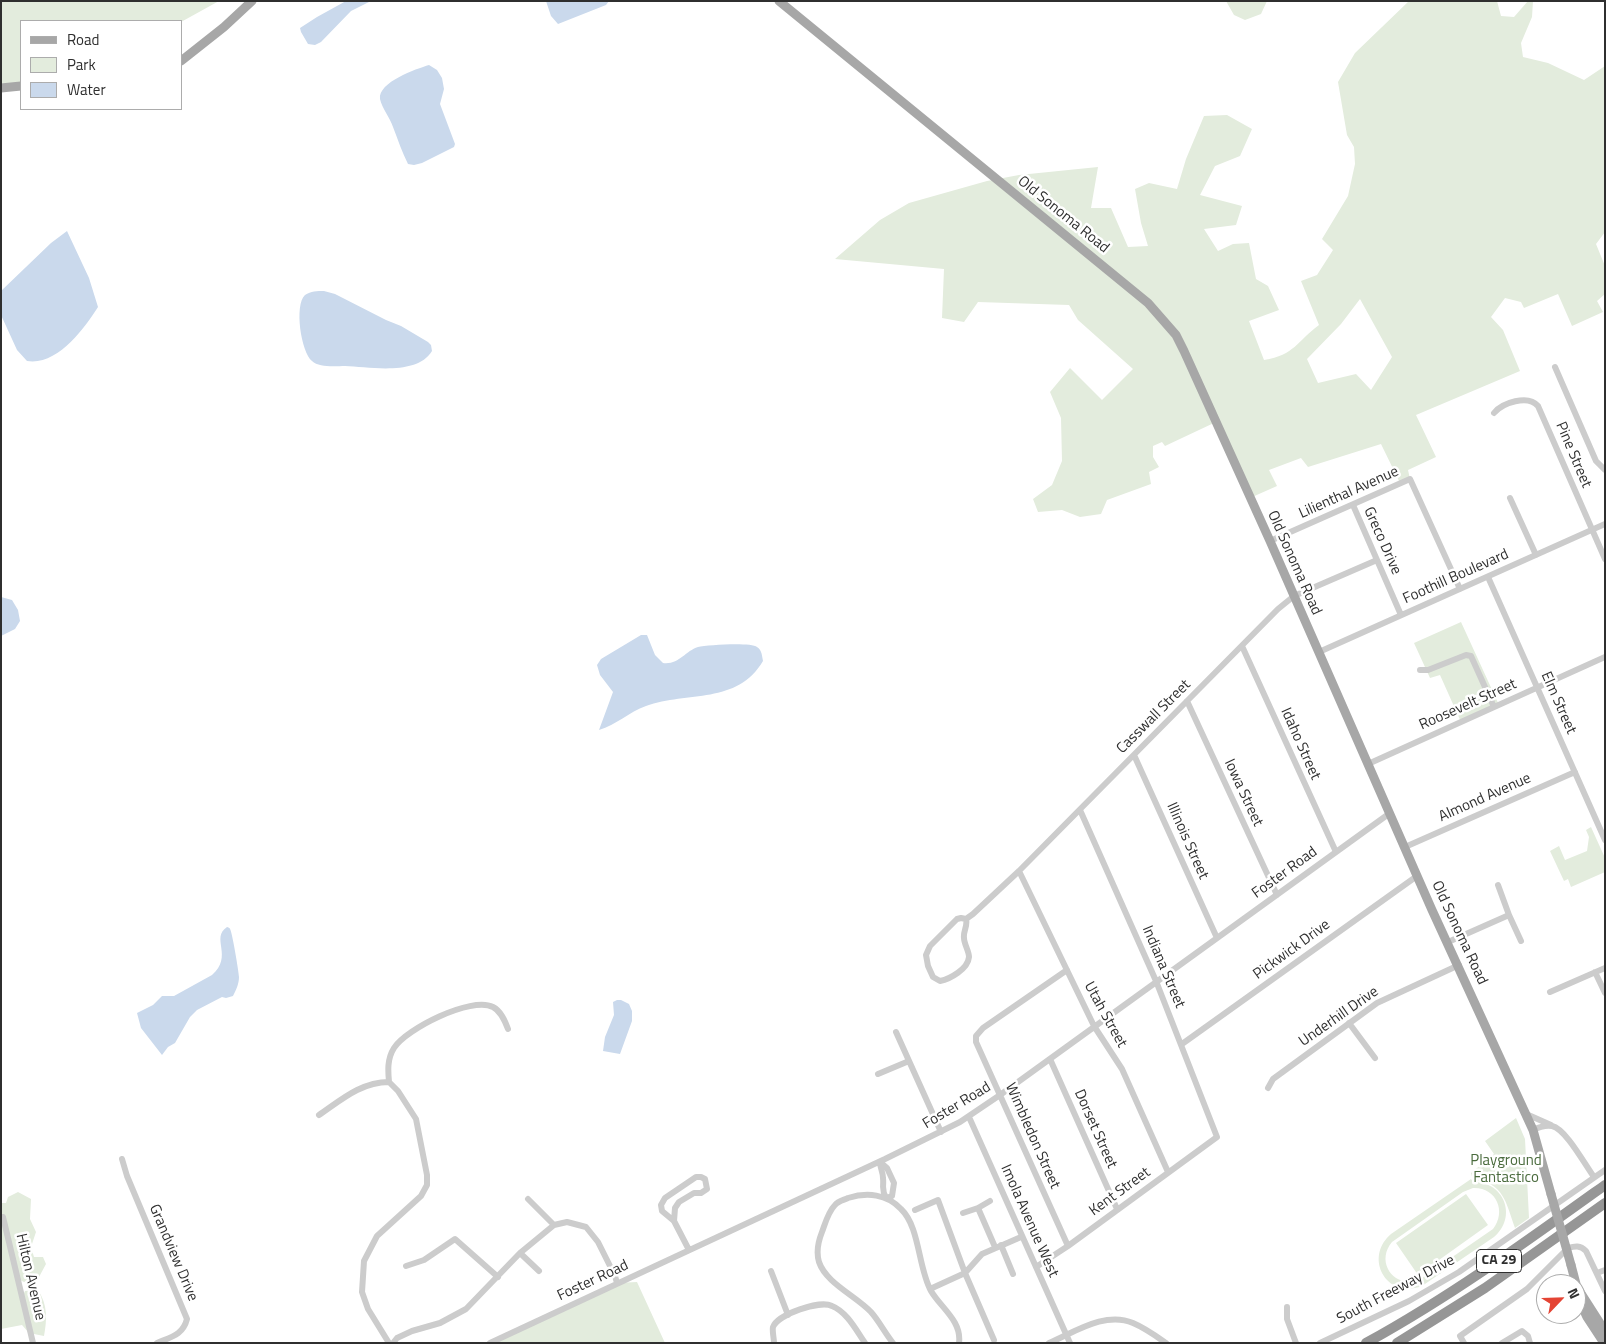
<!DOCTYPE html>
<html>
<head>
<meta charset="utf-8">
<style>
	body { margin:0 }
	#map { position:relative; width:1606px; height:1344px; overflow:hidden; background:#fff; font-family:"Titillium Web",sans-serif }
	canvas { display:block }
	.frame { position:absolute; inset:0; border:2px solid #2f2f2f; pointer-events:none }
	.legend { position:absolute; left:20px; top:20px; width:162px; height:90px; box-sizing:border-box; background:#fff; border:1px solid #acacac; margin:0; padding:6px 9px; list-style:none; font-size:15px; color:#2f2f2f }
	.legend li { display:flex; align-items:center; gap:10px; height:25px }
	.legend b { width:25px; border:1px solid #acacac }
	.north { position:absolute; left:1536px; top:1274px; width:50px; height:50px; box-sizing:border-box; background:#fff; border:1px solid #acacac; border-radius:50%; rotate:66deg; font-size:14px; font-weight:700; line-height:20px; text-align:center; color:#2f2f2f }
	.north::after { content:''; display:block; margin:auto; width:18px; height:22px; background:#e44434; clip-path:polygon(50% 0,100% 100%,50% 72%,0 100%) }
</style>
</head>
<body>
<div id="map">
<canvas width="1606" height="1344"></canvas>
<div class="frame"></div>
<ul class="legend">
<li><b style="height:6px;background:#a7a7a7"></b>Road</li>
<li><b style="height:14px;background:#e3ecdd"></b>Park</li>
<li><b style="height:14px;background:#cad9ec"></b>Water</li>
</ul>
<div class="north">N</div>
</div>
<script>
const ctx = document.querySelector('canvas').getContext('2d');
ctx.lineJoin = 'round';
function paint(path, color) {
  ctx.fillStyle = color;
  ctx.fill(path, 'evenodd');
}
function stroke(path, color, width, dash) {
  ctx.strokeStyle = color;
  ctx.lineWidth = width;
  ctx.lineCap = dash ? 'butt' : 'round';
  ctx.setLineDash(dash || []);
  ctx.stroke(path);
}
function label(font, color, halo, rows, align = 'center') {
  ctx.font = font + ' "Titillium Web",sans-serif';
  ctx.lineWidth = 5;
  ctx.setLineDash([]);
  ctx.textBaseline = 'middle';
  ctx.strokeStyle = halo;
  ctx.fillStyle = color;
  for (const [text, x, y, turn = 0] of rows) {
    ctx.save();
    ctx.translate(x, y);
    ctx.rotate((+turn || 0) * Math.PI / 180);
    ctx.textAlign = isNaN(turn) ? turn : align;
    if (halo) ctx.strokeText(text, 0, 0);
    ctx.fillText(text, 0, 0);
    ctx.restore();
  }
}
const green = new Path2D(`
	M 1,1 L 219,1 L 181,22 L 21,21 L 21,83 L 1,84 Z
	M 1226,1 L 1267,1 L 1261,14 L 1245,20 L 1234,15 Z
	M 1409,1 L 1497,1 L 1501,16 L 1514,17 L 1528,1 L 1533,1 L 1532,17 L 1521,43 L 1523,57 L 1548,63 L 1584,80 L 1605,66 L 1605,232 L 1596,244 L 1605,266 L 1605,294 L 1597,301 L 1603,312 L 1572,326 L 1558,294 L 1524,308 L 1521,302 L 1505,298 L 1491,317 L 1503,330 L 1520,371 L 1416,415 L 1436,457 L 1408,470 L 1410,479 L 1400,483 L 1381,444 L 1308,467 L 1301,458 L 1269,470 L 1277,486 L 1250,498 L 1216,422 L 1165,446 L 1162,442 L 1153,446 L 1153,457 L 1159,467 L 1149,472 L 1151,484 L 1107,500 L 1101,514 L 1080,517 L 1062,510 L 1038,512 L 1033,499 L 1052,485 L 1062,461 L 1061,418 L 1050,392 L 1070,368 L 1102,400 L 1133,369 L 1078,320 L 1069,305 L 978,302 L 964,322 L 942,318 L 944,269 L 835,259 L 880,220 L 909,203 L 987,181 L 1019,175 L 1098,167 L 1091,208 L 1111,208 L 1128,247 L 1148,246 L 1141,223 L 1135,189 L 1149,183 L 1177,189 L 1186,159 L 1204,116 L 1227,115 L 1252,129 L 1240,156 L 1215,166 L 1200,195 L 1242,206 L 1236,225 L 1204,229 L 1218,251 L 1233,244 L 1249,243 L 1256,279 L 1268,286 L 1279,310 L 1249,321 L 1264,360 C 1295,355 1297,341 1319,325 L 1301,281 L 1317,275 L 1333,250 L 1322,239 L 1348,196 L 1355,164 L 1354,147 L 1347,135 L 1338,82 L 1355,53 ZM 1360,299 L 1392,357 L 1371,390 L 1356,374 L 1318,383 L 1307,359 L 1341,324 Z
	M 1461,622 L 1499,705 L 1461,722 L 1440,675 L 1430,678 L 1414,643 Z
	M 1591,827 L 1605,858 L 1605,872 L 1571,887 L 1568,879 L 1564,881 L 1550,851 L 1559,846 L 1565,860 L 1587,851 L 1589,837 L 1586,830 Z
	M 1516,1118 L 1525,1139 L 1529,1218 L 1515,1228 C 1506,1203 1504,1182 1473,1180 L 1471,1173 L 1494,1154 L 1485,1141 Z
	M 1471,1179 L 1473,1182 C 1504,1181 1518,1217 1494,1237 L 1422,1286 C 1387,1300 1363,1258 1391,1234 ZM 1473,1188 C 1496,1187 1507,1211 1493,1229 L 1419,1280 C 1394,1289 1375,1262 1392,1242 L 1463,1192 Z
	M 18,1192 L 31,1199 L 30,1219 L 36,1232 L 31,1247 L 34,1257 L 43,1257 L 46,1264 L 39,1277 L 24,1282 L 16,1278 L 22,1297 L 25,1291 L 38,1290 C 48,1305 47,1320 44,1336 L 29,1333 L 22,1325 L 1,1329 L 1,1203 L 6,1203 L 8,1197 Z
	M 1466,1194 L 1488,1225 L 1418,1275 L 1396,1243 Z
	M 637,1282 L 665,1343 L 490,1343 L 617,1283 Z`);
const water = new Path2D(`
	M 346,1 L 371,1 L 351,11 L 321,42 L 315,45 L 308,44 L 301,32 L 300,28 L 317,17 Z
	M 546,1 L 609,1 L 606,5 L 558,24 L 551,16 Z
	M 429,65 L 437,70 L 442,78 L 444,89 L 440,104 L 455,144 L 454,147 L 422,163 L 414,165 L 408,164 C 402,152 398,140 393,127 C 390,118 382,108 380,99 C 378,82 416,69 429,65 Z
	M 67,231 L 89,278 L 98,307 C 84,329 57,366 27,361 L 17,350 L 1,315 L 1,291 L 51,243 Z
	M 324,291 L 335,294 L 386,320 L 401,326 L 428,342 L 431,345 L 432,351 C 417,376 370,367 345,366 C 336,366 319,368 312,361 C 301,352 294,305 305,295 C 311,291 317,291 324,291 Z
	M 1,597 L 12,600 L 18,610 L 20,621 L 15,629 L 1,636 Z
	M 641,635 L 647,635 L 655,655 L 663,663 C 679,665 685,651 698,647 C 707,645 751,642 757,647 C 762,650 762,656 763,661 C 737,705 688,691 646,706 C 629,712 616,725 599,730 L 613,692 L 600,675 L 597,665 L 601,659 Z
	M 227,927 C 228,927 230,928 230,929 C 232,931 239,973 239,977 C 239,984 236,990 233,996 L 226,998 L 222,997 L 197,1010 L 190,1017 L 175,1043 L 168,1047 L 162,1055 L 141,1028 L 137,1013 L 153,1005 L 162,996 L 174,996 L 212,975 C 234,956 210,938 227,927 Z
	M 617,1000 L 621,1000 L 629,1004 L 632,1011 L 632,1021 L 620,1054 L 603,1051 L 605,1037 L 614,1015 L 613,1002 Z`);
const minor = new Path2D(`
	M 1555,367 L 1596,461 L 1605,470
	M 1494,413 C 1502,403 1528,394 1538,406 L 1605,559
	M 1510,498 L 1536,555
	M 1353,505 L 1401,615
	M 1270,541 L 1410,479 L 1460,589
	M 1488,577 L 1605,840
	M 1242,646 L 1336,852
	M 1319,652 L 1605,524
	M 1420,670 L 1428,670 L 1466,655 L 1471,656 L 1494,707
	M 1187,701 L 1277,895
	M 1134,755 L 1217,938
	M 1368,764 L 1605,657
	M 1405,847 L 1575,772
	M 1019,871 L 1094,1026 L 1122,1069 L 1168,1172
	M 1498,885 L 1509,915
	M 966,919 C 968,926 963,931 964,938 C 964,944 969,951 969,957 C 968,969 950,979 940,981 L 933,977 L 928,966 L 926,955 L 930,946 L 957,919 L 961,918 L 966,919 L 973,914 L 1019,871 L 1278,609 L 1294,596 L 1377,560
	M 1448,942 L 1509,915 L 1521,941
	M 1067,970 L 983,1028 L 976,1036 L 976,1042 L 1068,1246
	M 1595,972 L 1605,993
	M 1550,992 L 1605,968
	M 1349,1023 L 1375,1058
	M 896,1032 L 941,1132
	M 1182,1044 L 1417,876
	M 1050,1059 L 1117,1209
	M 878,1074 L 909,1061
	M 1268,1088 L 1273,1079 L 1377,1003 L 1459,965
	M 1524,1113 L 1551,1125
	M 319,1115 C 341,1100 361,1082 389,1082
	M 969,1117 L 1070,1343
	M 1533,1130 C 1539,1127 1545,1125 1552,1126 C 1566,1129 1585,1165 1594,1177
	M 122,1159 L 127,1176 L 187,1319 C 183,1335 171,1337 157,1343
	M 880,1162 L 887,1168 L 894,1183 L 892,1196 L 886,1198
	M 880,1162 C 880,1168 883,1172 883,1178 C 884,1187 881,1189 886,1198
	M 528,1199 L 554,1225
	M 978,1208 L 995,1247
	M 915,1210 L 938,1200 L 965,1273 L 994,1340
	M 963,1213 L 978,1208 L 990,1201
	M 3,1217 L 33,1343
	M 674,1221 L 675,1208 L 679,1202 L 694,1193 L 701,1193 L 707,1189 L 705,1179 L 701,1177 L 696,1177 L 665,1198 L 661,1205 L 662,1211 L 674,1221 L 689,1250
	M 1001,1245 L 1013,1274
	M 520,1253 L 539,1271
	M 406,1266 L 424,1260 L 455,1239 L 498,1277
	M 1036,1267 L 1068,1246 L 1217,1137 L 1156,981 L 1080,810
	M 771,1271 L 788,1315
	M 1597,1273 L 1605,1270
	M 930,1289 L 965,1273 L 982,1254 L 1021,1237
	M 1287,1307 L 1287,1319 L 1296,1343
	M 389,1343 L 368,1309 L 362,1292 L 364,1261 L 377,1236 L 421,1196 L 427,1185 L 427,1175 L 416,1119 L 398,1091 L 389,1082 C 388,1071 387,1059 394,1048 C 406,1029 471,996 493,1007 C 501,1011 505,1021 508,1029
	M 393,1343 L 397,1338 L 412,1331 L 440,1323 L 466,1309 L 520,1253 L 554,1225 L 567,1222 L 586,1227 L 598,1242 L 615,1276 L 617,1283
	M 490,1343 L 885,1159 L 960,1122 L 1000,1095 L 1390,813
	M 774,1343 C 774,1338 772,1331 773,1327 C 778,1314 820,1300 832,1306 C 847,1312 856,1330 865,1343
	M 893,1343 C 885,1333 879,1321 871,1312 C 856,1296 826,1283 819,1262 C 816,1252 818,1242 822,1232 C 825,1224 828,1212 835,1205 C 838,1201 844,1200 848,1198 C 867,1192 887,1194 901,1209 C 920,1227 918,1268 931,1291 C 941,1308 962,1321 959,1343
	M 1049,1343 C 1075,1332 1105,1311 1133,1323 C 1145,1328 1156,1336 1166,1343
	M 1320,1343 L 1409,1301 L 1459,1272 L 1605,1170
	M 1464,1343 L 1460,1336 L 1527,1289 L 1568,1248 C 1575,1246 1580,1245 1586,1251 L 1605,1291
	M 1502,1343 L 1522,1331 L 1528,1336 L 1530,1343`);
const major = new Path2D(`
	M 779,1 L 1148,303 L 1176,335 L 1184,351 L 1270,541 L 1432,910 L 1533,1130 L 1551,1194
	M 181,61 L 224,27 L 252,1
	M 1,88 L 21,86
	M 1571,1265 L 1576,1284
	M 1576,1285 L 1579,1300 L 1587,1317 L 1604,1343
	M 1580,1292 L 1605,1331`);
const highway = new Path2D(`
	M 1366,1343 C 1450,1297 1527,1241 1605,1185
	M 1397,1343 L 1485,1288 L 1605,1203`);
const majorBridge = new Path2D(`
	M 1551,1194 L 1571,1265`);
const shields = [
	[1499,1261,45]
];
const shieldNames = [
	["CA 29",1499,1261]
];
const streetNames = [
	["Old Sonoma Road",1063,215,39],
	["Pine Street",1573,455,67],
	["Lilienthal Avenue",1349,493,-24],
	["Greco Drive",1382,541,66],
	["Old Sonoma Road",1294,563,66],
	["Foothill Boulevard",1456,577,-24],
	["Elm Street",1558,703,66],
	["Roosevelt Street",1468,705,-24],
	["Casswall Street",1154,717,-45],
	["Idaho Street",1300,744,66],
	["Iowa Street",1243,793,65],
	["Almond Avenue",1485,798,-24],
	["Illinois Street",1187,841,66],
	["Foster Road",1285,873,-36],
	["Old Sonoma Road",1459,933,65],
	["Pickwick Drive",1292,950,-36],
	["Indiana Street",1163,967,67],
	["Utah Street",1105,1015,61],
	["Underhill Drive",1339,1017,-35],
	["Foster Road",957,1106,-31],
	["Dorset Street",1095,1129,66],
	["Wimbledon Street",1032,1136,66],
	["Kent Street",1120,1192,-36],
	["Imola Avenue West",1029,1221,66],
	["Grandview Drive",173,1253,67],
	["Hilton Avenue",30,1277,77],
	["Foster Road",593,1281,-25],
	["South Freeway Drive",1396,1290,-28]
];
const parkNames = [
	["Playground",1506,1161],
	["Fantastico",1506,1178]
];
paint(green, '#e3ecdd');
paint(water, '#cad9ec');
stroke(minor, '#ccc', 6);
stroke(major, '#a7a7a7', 9);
stroke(highway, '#969696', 10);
stroke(majorBridge, '#a7a7a7', 9);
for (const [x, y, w] of shields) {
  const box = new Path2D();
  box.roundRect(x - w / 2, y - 11.5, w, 23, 4);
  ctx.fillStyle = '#fff';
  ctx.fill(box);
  stroke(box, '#2f2f2f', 1);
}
label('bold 14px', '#2f2f2f', null, shieldNames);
label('15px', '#2f2f2f', '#fff', streetNames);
label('15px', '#4a6b3d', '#fff', parkNames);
</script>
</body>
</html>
